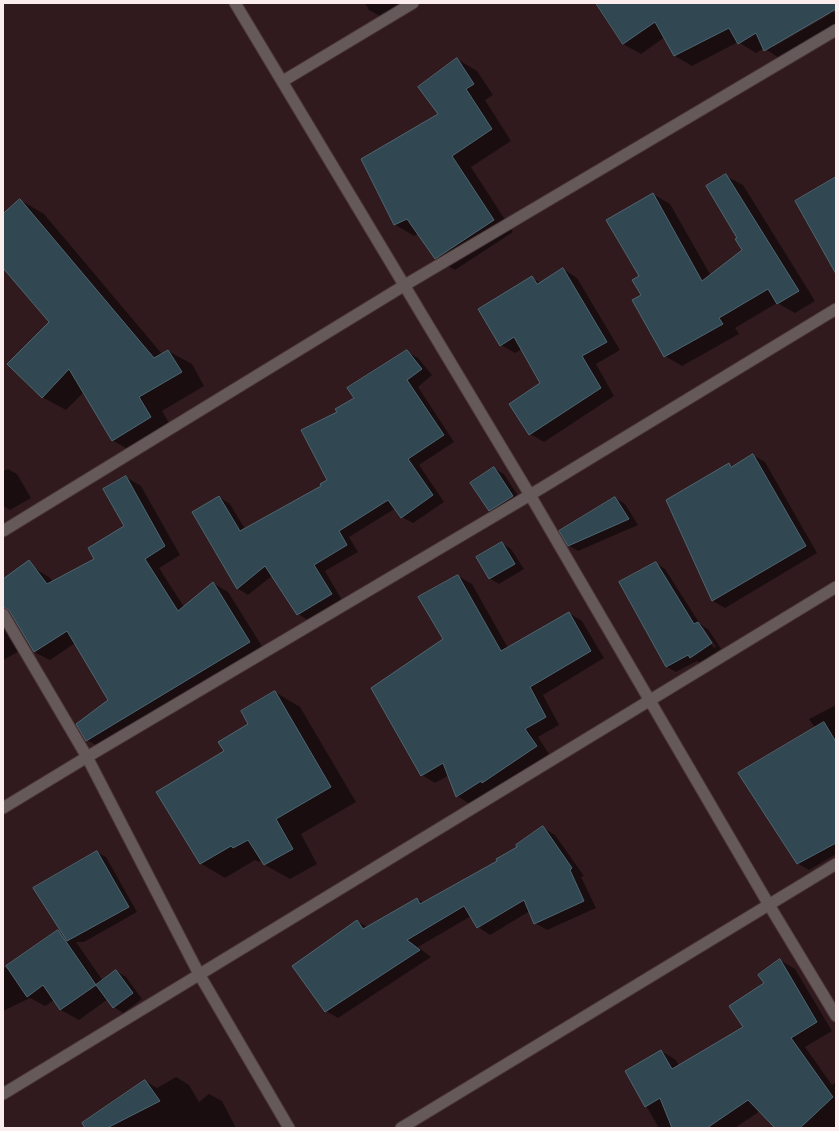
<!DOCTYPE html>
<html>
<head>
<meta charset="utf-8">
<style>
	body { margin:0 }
	#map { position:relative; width:839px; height:1131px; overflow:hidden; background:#301a1d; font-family:Montserrat,sans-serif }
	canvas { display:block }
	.frame { position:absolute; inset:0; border:4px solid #fbeced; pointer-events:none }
</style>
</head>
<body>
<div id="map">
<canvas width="839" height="1131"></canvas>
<div class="frame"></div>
</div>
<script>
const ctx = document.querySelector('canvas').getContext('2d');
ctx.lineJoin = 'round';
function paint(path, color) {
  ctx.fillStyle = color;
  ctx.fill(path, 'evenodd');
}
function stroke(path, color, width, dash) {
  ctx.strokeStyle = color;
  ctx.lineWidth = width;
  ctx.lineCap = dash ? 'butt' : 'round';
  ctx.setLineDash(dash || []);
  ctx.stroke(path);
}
const shadow = new Path2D(`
	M 365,3 L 402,3 L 385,19 L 369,10 Z
	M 598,3 L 829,3 L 836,16 L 836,29 L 782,60 L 764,48 L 756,53 L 738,42 L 692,66 L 675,56 L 665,37 L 641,54 L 623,44 ZM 829,12 L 830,14 L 773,47 L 773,44 Z
	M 457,59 L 477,71 L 493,95 L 485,100 L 511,141 L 471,167 L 513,232 L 455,270 L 435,259 L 418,234 L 414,236 L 394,224 L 440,114 Z
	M 726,176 L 743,185 L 815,301 L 795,313 L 777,303 L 735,328 L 739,334 L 682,366 L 665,356 L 642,295 L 640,277 L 653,194 L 670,204 L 711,276 L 743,250 L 739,238 Z
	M 20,200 L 44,214 L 162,354 L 168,351 L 192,364 L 204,386 L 162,411 L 174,431 L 136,454 L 112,440 L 84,392 L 66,410 L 42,397 L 50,322 L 3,266 L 3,215 Z
	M 563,269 L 577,278 L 620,350 L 596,364 L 614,396 L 544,442 L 530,434 L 542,383 L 522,349 L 515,353 L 501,345 L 532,278 L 541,283 Z
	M 407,352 L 418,358 L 432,375 L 418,387 L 454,442 L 419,465 L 444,502 L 413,523 L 402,517 L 396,508 L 349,537 L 358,552 L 325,571 L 342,600 L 309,621 L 298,614 L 273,575 L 248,595 L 237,588 L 219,497 L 230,504 L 245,529 L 322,486 L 329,481 L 338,412 Z
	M 753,455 L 765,462 L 817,553 L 725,608 L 713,601 L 668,501 L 729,465 L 733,467 Z
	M 494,468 L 504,474 L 522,502 L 499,516 L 489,511 Z
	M 8,469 L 17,474 L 31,498 L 10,510 L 3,506 L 3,471 Z
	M 126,477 L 141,486 L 180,555 L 159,568 L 184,607 L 213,583 L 228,592 L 265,651 L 102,749 L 87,740 L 109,701 L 75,643 L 50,660 L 34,652 L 10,610 L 3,605 L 3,588 L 34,568 L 49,577 L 53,582 L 95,559 L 125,527 Z
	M 615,498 L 625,504 L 638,525 L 578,551 L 568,545 Z
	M 502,543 L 511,549 L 524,569 L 499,584 L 489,578 Z
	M 656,563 L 665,569 L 700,624 L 708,629 L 721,649 L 700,663 L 697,661 L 676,672 L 667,667 ZM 701,627 L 703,627 L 716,647 L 714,648 Z
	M 458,576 L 472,584 L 508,648 L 569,613 L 582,621 L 604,658 L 543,695 L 559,725 L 538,737 L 549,754 L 496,790 L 494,789 L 470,804 L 457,796 L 449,775 L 435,783 L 422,775 L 444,639 Z
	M 3,617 L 25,648 L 3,660 Z
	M 275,692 L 300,707 L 356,802 L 301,834 L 317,864 L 290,879 L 265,865 L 262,860 L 259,862 L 255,860 L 225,878 L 200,863 L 225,752 L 250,725 Z
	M 836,705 L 836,854 L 809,870 L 797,863 L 815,728 L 809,719 Z
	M 543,828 L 555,835 L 584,876 L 581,877 L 596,908 L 547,930 L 535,923 L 530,911 L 490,935 L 478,927 L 471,916 L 418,947 L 431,957 L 338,1018 L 326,1011 L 357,921 L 367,927 L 417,899 L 424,903 L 498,862 Z
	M 97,852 L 106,857 L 137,912 L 84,942 L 76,942 L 103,981 L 116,971 L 126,977 L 142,999 L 123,1013 L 114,1007 L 108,999 L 79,1020 L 61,1010 L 54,1000 L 45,1006 L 30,998 L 3,1011 L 3,969 L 58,931 L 64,935 Z
	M 780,960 L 795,969 L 832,1031 L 805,1047 L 832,1085 L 836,1082 L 836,1128 L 777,1128 L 760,1111 L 735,1128 L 659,1128 L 626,1071 L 661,1051 L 676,1060 L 679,1066 L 745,1027 L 765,983 Z
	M 176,1077 L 189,1085 L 199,1102 L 209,1094 L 222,1101 L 236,1128 L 105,1128 L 118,1121 L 109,1104 L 145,1081 L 157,1088 Z`);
const building = new Path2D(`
	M 596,3 L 836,3 L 836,9 L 764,51 L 756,33 L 738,44 L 729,28 L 674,56 L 655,22 L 623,44 Z
	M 457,58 L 474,84 L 466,89 L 492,129 L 452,156 L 494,220 L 435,259 L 407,219 L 394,225 L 361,159 L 438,114 L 418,87 Z
	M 726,174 L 799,291 L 777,304 L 768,289 L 719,318 L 723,324 L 664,357 L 632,300 L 641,295 L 632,280 L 639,276 L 606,220 L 653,193 L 702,281 L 742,250 L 735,239 L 737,238 L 706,186 Z
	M 836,177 L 836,274 L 795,201 Z
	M 20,199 L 154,358 L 168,350 L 182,372 L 139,397 L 151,417 L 112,441 L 69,369 L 42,398 L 7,364 L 49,322 L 3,268 L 3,214 Z
	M 563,268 L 607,342 L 582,356 L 601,388 L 529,435 L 509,404 L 540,383 L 514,337 L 500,346 L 478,309 L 532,276 L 537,284 Z
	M 407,350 L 422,369 L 407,380 L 444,435 L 408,459 L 433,495 L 401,518 L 388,500 L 339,531 L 347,545 L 314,565 L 332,594 L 297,615 L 265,566 L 237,589 L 192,512 L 219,496 L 240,531 L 321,486 L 320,484 L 327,480 L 301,430 L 337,412 L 335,409 L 354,398 L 347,388 Z
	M 753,454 L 806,546 L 712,601 L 666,500 L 729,463 L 731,467 Z
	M 494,467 L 513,496 L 489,511 L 470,483 Z
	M 126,476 L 165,546 L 145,559 L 178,611 L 213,582 L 250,642 L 86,741 L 76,724 L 108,700 L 67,631 L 34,652 L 9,610 L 3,607 L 3,579 L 29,560 L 47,584 L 94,559 L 88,548 L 124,526 L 103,489 Z
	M 615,497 L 629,519 L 568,546 L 559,531 Z
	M 502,542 L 515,564 L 489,579 L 476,557 Z
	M 656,562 L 694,624 L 698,622 L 712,643 L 690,658 L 688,655 L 666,667 L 619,582 Z
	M 458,575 L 501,651 L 569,612 L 591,651 L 530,687 L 546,717 L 525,729 L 537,746 L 482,783 L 481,781 L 456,797 L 443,763 L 421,776 L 371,688 L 443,639 L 418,597 Z
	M 275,691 L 331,787 L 276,819 L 293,849 L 264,865 L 248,840 L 233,848 L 231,846 L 200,864 L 156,792 L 224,751 L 218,742 L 248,724 L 241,711 Z
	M 824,722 L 836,742 L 836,843 L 797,864 L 738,773 Z
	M 543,826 L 572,868 L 570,870 L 584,901 L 534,924 L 524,900 L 477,928 L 464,906 L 407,940 L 420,950 L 325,1012 L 292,966 L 357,920 L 363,929 L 417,898 L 420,904 L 497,861 L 496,859 L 517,847 L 516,845 Z
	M 97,851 L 129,907 L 67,941 L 33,888 Z
	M 58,930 L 96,985 L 60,1010 L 43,985 L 27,997 L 6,966 Z
	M 780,959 L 817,1022 L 791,1038 L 833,1097 L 800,1128 L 775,1128 L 748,1100 L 707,1128 L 672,1128 L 660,1098 L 645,1107 L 625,1071 L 661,1050 L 672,1069 L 743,1027 L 729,1006 L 764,983 L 758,975 Z
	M 116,970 L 133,993 L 113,1008 L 96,985 Z
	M 145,1080 L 160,1101 L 107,1128 L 85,1128 L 82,1123 Z`);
const minor = new Path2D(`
	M 235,3 L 530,495 L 769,905 L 836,1016
	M 283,81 L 413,3
	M 3,531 L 405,285 L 836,30
	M 3,614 L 87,757 L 199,974 L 289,1128
	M 3,808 L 87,757 L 530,495 L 836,309
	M 3,1094 L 836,587
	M 401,1128 L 836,864`);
paint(shadow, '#0007');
paint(building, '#314853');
stroke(building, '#4d6671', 1);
stroke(minor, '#4c373a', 13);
stroke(minor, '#65595a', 11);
</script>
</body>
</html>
